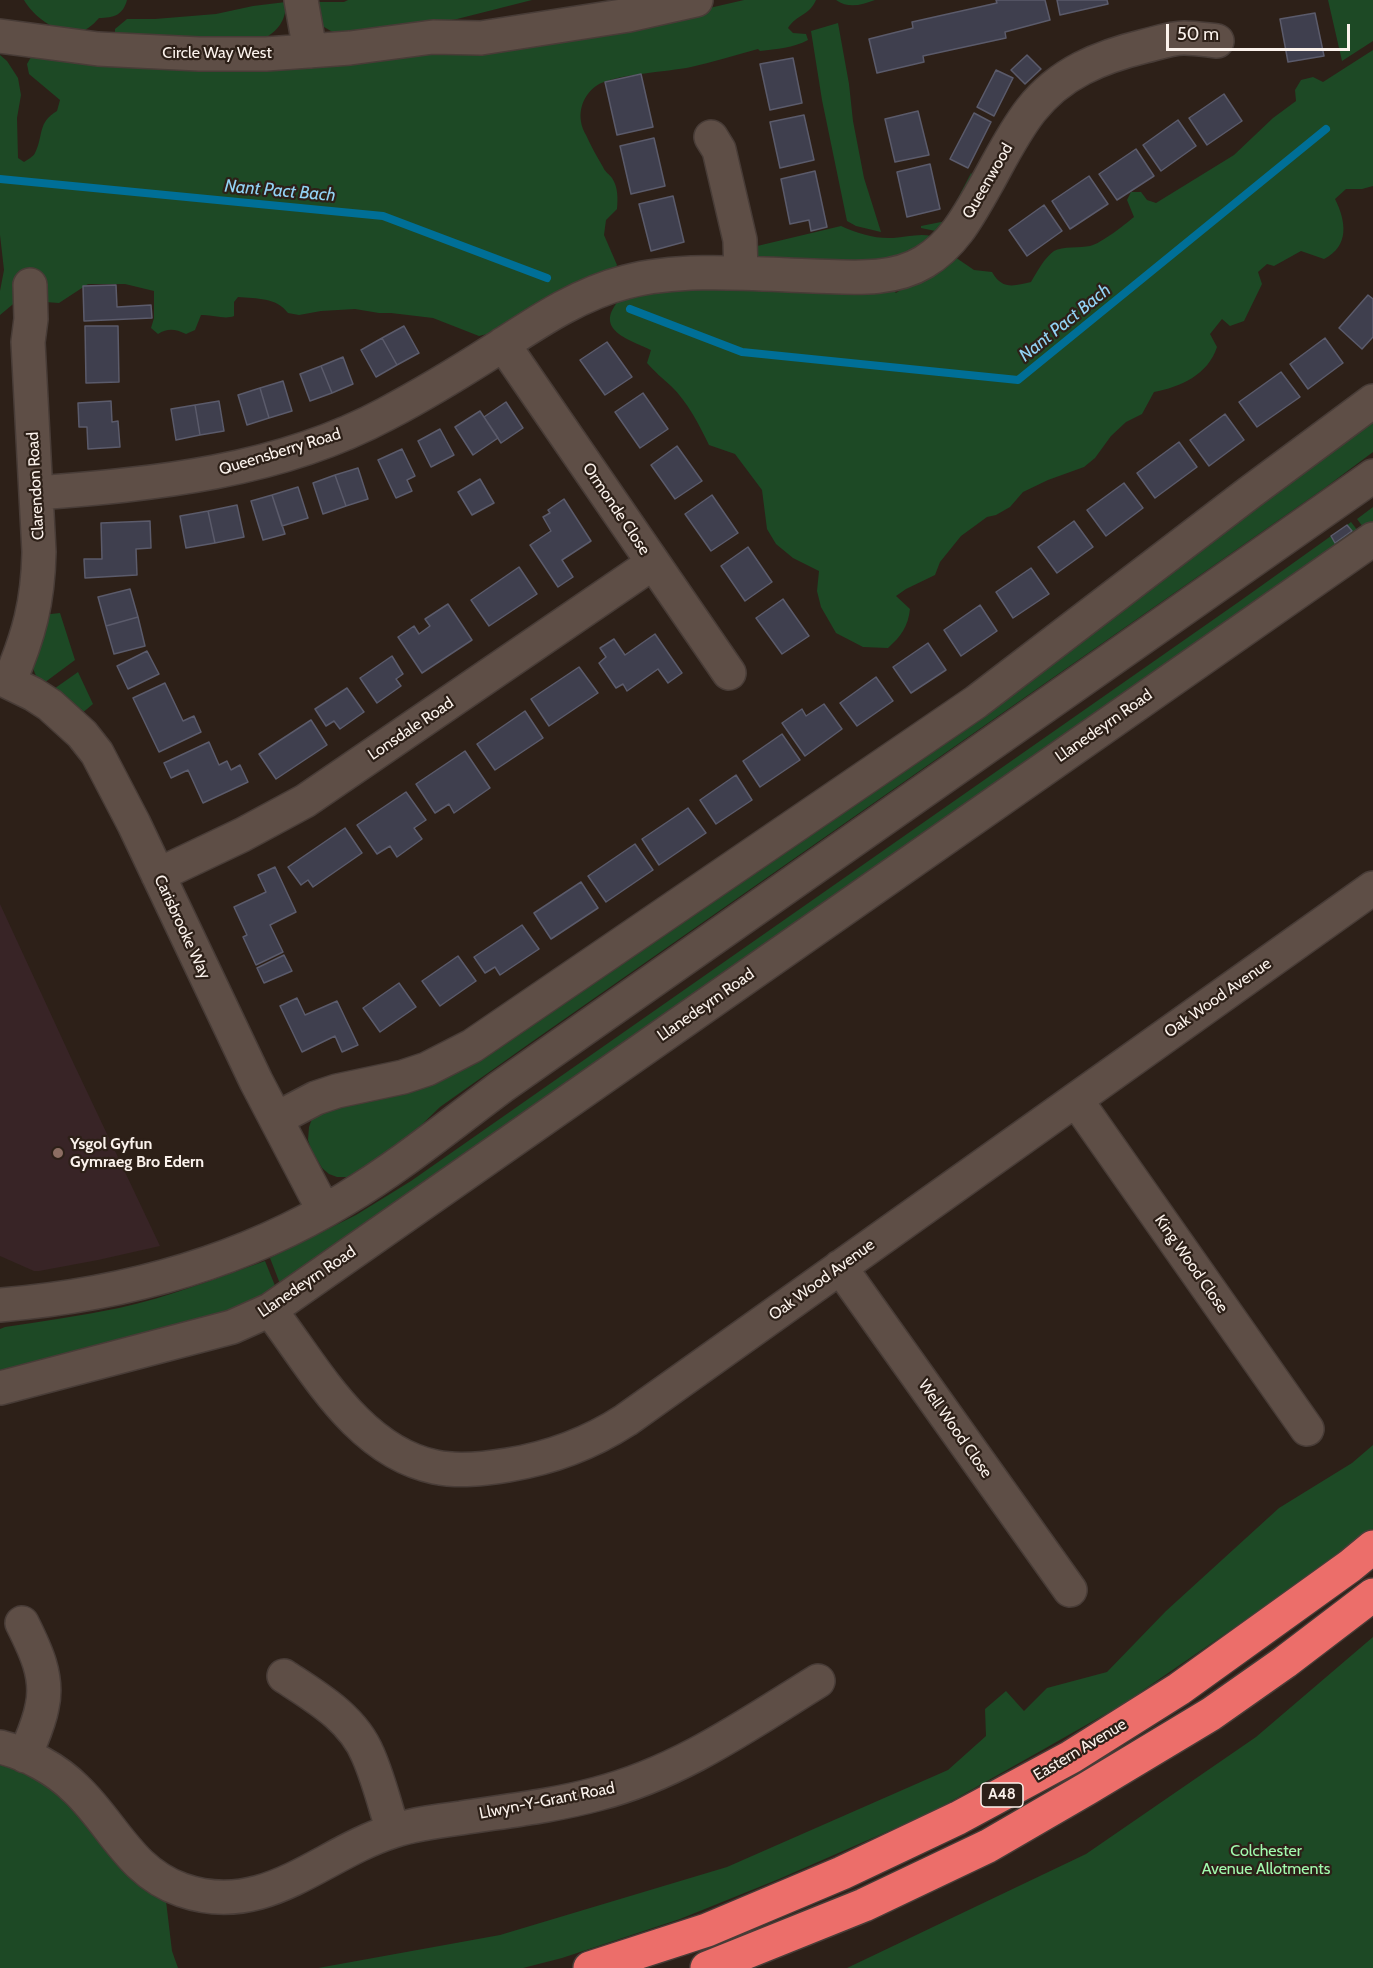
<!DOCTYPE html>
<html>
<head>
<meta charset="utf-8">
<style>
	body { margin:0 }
	#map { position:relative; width:1373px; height:1968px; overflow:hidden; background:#2d2018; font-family:Cabin,sans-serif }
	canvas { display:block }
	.scale { position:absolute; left:1166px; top:24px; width:184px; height:27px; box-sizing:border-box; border:3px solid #fbf2ec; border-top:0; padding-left:8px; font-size:18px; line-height:21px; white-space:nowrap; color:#fbf2ec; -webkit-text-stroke:4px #2d2018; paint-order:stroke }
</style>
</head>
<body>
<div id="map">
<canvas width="1373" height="1968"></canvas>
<div class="scale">50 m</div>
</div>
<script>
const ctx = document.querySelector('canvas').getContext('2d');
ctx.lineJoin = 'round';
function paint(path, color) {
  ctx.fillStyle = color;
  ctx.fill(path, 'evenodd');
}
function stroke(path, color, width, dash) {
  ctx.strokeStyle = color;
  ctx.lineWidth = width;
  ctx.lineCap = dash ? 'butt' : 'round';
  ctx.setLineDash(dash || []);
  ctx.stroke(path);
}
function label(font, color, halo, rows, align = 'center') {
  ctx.font = font + ' Cabin,sans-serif';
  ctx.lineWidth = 4.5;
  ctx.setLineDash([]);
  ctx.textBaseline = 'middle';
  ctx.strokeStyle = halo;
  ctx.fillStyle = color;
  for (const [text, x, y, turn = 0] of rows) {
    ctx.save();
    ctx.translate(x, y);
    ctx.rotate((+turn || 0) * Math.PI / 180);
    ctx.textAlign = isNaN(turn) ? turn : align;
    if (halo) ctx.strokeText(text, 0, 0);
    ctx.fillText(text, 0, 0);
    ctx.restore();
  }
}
const education = new Path2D(`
	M 0,904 L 72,1060 L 160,1246 L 98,1260 L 39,1271 L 34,1271 L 0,1256 Z`);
const green = new Path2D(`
	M 24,0 L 127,0 C 123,15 114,18 99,18 C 93,25 85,32 75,33 C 57,34 32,15 24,0 Z
	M 348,0 L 532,0 L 457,19 L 350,35 L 336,34 L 319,24 L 312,2 L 344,2 Z
	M 744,0 L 816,0 C 809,16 797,14 788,28 L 793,33 L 806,34 L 808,40 C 793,48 777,49 760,51 L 758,49 C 735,55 713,62 691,67 C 668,72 613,74 596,86 C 580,98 576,118 586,135 C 591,146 597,157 603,167 C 605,172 609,174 612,178 C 618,187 618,198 617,209 L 606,220 L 604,235 L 617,265 L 611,279 L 528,308 L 487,334 L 479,336 L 433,318 L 391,313 L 379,313 L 355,309 L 321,311 L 299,315 L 288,313 C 276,297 257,299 238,297 L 234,302 L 234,316 C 224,320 212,314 201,315 L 195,330 L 186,334 C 175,329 168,328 158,334 L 151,328 L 154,318 L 154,291 L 125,284 L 88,284 L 59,303 L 18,300 L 0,315 L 0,291 L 4,270 L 0,235 L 0,55 L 7,61 L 18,78 L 21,95 L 17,118 L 18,158 L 24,162 C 28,159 33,157 35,153 C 44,135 37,123 57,111 L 60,100 L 29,74 L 27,64 L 31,57 L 42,55 L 675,16 Z
	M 836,0 L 875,0 C 861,5 849,9 836,0 Z
	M 1328,0 L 1373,0 L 1373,41 L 1342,61 Z
	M 286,2 C 286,21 278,31 263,39 L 115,37 L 115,29 L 127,19 L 155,19 L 216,14 L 253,6 Z
	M 838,23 L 849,84 L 853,121 L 864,178 L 881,232 L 856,226 L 847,221 L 822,100 L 811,31 Z
	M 1373,50 L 1373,186 L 1362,189 L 1346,189 L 1335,199 C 1346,221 1350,246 1324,259 L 1301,251 L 1274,266 L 1267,264 L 1258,272 L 1262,284 L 1244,321 L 1230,326 L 1222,319 L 1210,334 L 1217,347 C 1208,375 1180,387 1154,392 L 1142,414 L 1126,422 L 1111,436 L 1095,458 L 1084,467 L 1048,480 L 1023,492 L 1010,507 L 996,515 L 987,517 L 961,536 L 940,562 L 935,575 L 906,589 L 896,596 L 910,609 C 908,627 901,636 888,648 L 863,647 L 836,633 L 821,607 L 817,591 L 819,571 L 793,558 L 776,544 L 767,529 L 762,490 L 735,454 L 709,445 C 700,426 687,401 671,386 C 662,378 655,372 647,363 L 651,350 C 633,341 598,332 614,307 C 618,300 624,295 628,287 L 889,286 L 896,293 L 952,255 L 974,270 L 992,272 C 1002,290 1014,286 1031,282 C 1037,272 1044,258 1054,251 C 1062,246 1081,248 1090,246 C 1102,243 1124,225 1134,217 L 1127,200 L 1131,192 L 1141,192 L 1147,200 L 1156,203 L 1234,155 L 1273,118 L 1296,101 L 1295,90 L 1301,80 L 1313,77 L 1323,82 Z
	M 971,173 L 975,177 L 945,233 L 921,228 L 921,226 L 946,221 Z
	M 841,226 C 857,233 875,239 893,238 C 906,237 919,233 932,236 L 910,261 L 766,263 L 758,256 L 753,247 Z
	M 1373,411 L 1373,452 L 1326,487 L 533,1041 L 440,1107 L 413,1133 L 375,1160 L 347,1177 L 337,1177 L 329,1174 L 322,1168 L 311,1149 L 308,1140 L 309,1127 L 313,1116 L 389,1089 Z
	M 1373,507 L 1373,527 L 1363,527 L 1357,519 Z
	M 1351,522 L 1358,531 L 282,1289 L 270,1258 L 356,1215 L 411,1181 L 1240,601 L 1331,536 L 1335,542 L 1351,532 L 1347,525 Z
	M 60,613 L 75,660 L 44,683 C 22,671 38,635 42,615 Z
	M 78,672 L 93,704 L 81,714 L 51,691 Z
	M 265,1261 L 278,1293 L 260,1305 L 0,1378 L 0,1329 L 5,1327 C 43,1321 81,1316 119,1308 C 169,1297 217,1278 265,1261 Z
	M 1373,1445 L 1373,1529 L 1356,1544 L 1123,1704 L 1044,1749 L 932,1812 L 779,1879 L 680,1919 L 562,1958 L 523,1968 L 318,1968 L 500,1935 L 727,1867 L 948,1770 L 986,1736 L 985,1709 L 1006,1691 L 1024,1711 L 1047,1688 L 1107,1672 L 1166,1611 L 1279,1508 L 1352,1463 Z
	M 1373,1637 L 1373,1968 L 847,1968 L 1086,1854 L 1256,1737 Z
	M 0,1765 C 25,1772 49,1784 68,1804 C 103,1841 116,1878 166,1901 L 172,1951 L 178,1968 L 0,1968 Z`);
const stream = new Path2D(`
	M 0,179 L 383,216 L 547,278
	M 630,309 L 742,352 L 1018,380 L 1326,129`);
const building = new Path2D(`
	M 996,0 L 1045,0 L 1050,20 L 1005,32 L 1006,38 L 923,56 L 924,62 L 877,73 L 869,39 L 913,28 L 912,22 L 997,3 Z
	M 1057,0 L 1107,0 L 1108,4 L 1060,15 Z
	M 1315,13 L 1324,56 L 1288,62 L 1280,19 Z
	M 1027,55 L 1041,69 L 1025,84 L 1011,70 Z
	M 793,58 L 802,103 L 770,110 L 760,64 Z
	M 996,70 L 1013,78 L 994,116 L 977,107 Z
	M 641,74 L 653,127 L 617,135 L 605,82 Z
	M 1224,94 L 1242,121 L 1207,145 L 1189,118 Z
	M 918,111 L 929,155 L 895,162 L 885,119 Z
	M 974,113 L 991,122 L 968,168 L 950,159 Z
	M 804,115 L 814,160 L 780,168 L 770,122 Z
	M 1178,120 L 1196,146 L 1161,171 L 1143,145 Z
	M 654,138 L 665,186 L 631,194 L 620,146 Z
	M 1136,149 L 1154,176 L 1117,200 L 1099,174 Z
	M 930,164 L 940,209 L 907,217 L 897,172 Z
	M 815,171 L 827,227 L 811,231 L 809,220 L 790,224 L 781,179 Z
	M 1089,176 L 1108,204 L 1070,229 L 1052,201 Z
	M 673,196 L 684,242 L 651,251 L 639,204 Z
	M 1044,205 L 1062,231 L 1027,256 L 1009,230 Z
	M 116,285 L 117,307 L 151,305 L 152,318 L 84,321 L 83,286 Z
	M 1368,295 L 1373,299 L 1373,337 L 1362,349 L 1339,328 Z
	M 85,326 L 118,326 L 119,382 L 86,383 Z
	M 404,326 L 419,353 L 397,365 L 382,338 Z
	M 382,338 L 397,365 L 376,377 L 361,350 Z
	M 1325,338 L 1343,363 L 1308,389 L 1290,364 Z
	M 607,342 L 632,377 L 605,395 L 580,360 Z
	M 343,357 L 353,384 L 332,393 L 321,366 Z
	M 321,366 L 332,393 L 310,401 L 300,374 Z
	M 1281,372 L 1300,397 L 1257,427 L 1239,402 Z
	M 283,381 L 292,411 L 269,418 L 260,388 Z
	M 260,388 L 269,418 L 247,425 L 238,395 Z
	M 643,393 L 668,429 L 640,448 L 615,412 Z
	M 111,401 L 112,422 L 118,421 L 120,447 L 88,449 L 87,427 L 79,427 L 78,403 Z
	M 219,401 L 224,431 L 200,435 L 195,405 Z
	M 506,402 L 523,428 L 501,443 L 484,417 Z
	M 195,405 L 200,435 L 176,440 L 171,409 Z
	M 480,411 L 498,438 L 473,455 L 455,427 Z
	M 1225,414 L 1244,440 L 1209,466 L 1190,440 Z
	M 440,429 L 454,455 L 431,467 L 418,441 Z
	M 1179,442 L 1197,467 L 1155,498 L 1137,473 Z
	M 677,446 L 702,481 L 675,499 L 651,465 Z
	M 402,449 L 415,476 L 407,480 L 412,491 L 396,498 L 378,460 Z
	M 358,468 L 368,499 L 346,506 L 335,475 Z
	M 335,475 L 346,506 L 323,514 L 313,483 Z
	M 480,479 L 494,503 L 472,515 L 458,492 Z
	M 1124,483 L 1143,508 L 1106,536 L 1087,510 Z
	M 298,487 L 308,518 L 282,526 L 272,495 Z
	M 272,495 L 285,534 L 263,540 L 251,501 Z
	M 712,495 L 738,533 L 711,551 L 685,514 Z
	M 564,499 L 591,541 L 562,560 L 573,577 L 558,587 L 530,545 L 551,531 L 543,517 L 550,513 L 548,510 Z
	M 237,505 L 244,537 L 215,543 L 208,511 Z
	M 208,511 L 215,543 L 186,548 L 180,516 Z
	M 150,521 L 151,548 L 136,549 L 137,575 L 85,578 L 84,559 L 102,559 L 101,523 Z
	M 1074,521 L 1093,547 L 1057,573 L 1038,547 Z
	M 1347,525 L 1352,531 L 1335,543 L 1331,536 Z
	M 748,547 L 772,582 L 745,601 L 721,566 Z
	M 519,567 L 537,594 L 489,626 L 471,600 Z
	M 1031,568 L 1049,594 L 1013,618 L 996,592 Z
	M 130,589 L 138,617 L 106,626 L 98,597 Z
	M 783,599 L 809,636 L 782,654 L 756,618 Z
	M 448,604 L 472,640 L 422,673 L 398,637 L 414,626 L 419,634 L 430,626 L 425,619 Z
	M 980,605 L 997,631 L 961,656 L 944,630 Z
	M 138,617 L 145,646 L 114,654 L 106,626 Z
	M 655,634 L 682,673 L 668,683 L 658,669 L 627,691 L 623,684 L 616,688 L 599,663 L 606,657 L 600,648 L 614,639 L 625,655 Z
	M 928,643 L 946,670 L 911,693 L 893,667 Z
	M 147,651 L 159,674 L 128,689 L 117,666 Z
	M 392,656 L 403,674 L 396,679 L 401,686 L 377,703 L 360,678 Z
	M 579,667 L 598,693 L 549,726 L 531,699 Z
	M 876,677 L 893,701 L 857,726 L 840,703 Z
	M 165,683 L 183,721 L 194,716 L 201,732 L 159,752 L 133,698 Z
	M 347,688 L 364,712 L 340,729 L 334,721 L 326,726 L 315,709 Z
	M 824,704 L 842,729 L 805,756 L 782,723 L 802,709 L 806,716 Z
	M 525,711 L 543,738 L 495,770 L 477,744 Z
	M 311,720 L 327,745 L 276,779 L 259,754 Z
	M 782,734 L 800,760 L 760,787 L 743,761 Z
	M 209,742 L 219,765 L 227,761 L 231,770 L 240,765 L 248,782 L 203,803 L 188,770 L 171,778 L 164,763 Z
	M 465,751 L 490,788 L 454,813 L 449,804 L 435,813 L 416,784 Z
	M 736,775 L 752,800 L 716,824 L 700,800 Z
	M 406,792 L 426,820 L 414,828 L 422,839 L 397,857 L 390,846 L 377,854 L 357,825 Z
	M 688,808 L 706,833 L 659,865 L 642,839 Z
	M 345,828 L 362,853 L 313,887 L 308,880 L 301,885 L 288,867 Z
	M 635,844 L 653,870 L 606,902 L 588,876 Z
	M 275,867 L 296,912 L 270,925 L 283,952 L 256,965 L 243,937 L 247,935 L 234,907 L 266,892 L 258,875 Z
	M 581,882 L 598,908 L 551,939 L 534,913 Z
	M 522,925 L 539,949 L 500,975 L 495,967 L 485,973 L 474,957 Z
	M 284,955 L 292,971 L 264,983 L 257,968 Z
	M 458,956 L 476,981 L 440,1006 L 422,981 Z
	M 399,983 L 416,1007 L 380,1032 L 363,1008 Z
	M 297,998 L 305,1015 L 337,1001 L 358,1045 L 342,1052 L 335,1036 L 302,1052 L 280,1006 Z`);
const minor = new Path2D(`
	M 301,0 L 310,51
	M 0,36 L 98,49 L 199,54 L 266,54 L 350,48 L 433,37 L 481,38 L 629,15 L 696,0
	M 711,137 L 719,150 L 740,240 L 741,273
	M 503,344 L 729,673
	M 36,493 C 155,484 278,472 386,414 C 424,394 460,372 496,349 C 536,323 578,294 626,282 C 681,267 756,274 813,276 C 850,277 891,282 924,262 C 954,244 969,215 986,185 C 1000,160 1013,133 1031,110 C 1060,73 1100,57 1145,46 C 1157,43 1172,38 1184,38 C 1195,38 1207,40 1217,41
	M 0,678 L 33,694 L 50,705 L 82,734 L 97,753 L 134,824 L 256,1081 L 324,1211
	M 9,682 C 29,636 38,602 39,552 L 28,342 L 31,319 L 30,285
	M 158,875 L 242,835 L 305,801 L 653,563
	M 1076,1100 L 1307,1429
	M 276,1119 L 316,1098 L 337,1091 L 403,1077 L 427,1069 L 472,1046 L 976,702 L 1249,493 L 1373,401
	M 840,1267 L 1070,1590
	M 0,1305 C 122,1295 240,1263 345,1199 C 400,1166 450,1125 501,1087 L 1373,476
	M 270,1310 C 314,1367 357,1451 435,1467 C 459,1472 484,1469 508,1465 C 551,1458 589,1444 626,1420 L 1373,888
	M 0,1388 L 232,1327 L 270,1310 L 1373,539
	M 22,1623 C 35,1649 49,1677 42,1707 C 39,1724 31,1740 25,1756
	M 284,1676 C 316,1697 353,1718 368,1755 C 379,1780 385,1806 393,1831
	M 0,1747 C 28,1754 56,1769 76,1789 C 113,1824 130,1872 182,1890 C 265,1919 320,1854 393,1831 C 415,1824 438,1821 461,1818 C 506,1811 553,1806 597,1794 C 679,1773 747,1725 818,1681`);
const highway = new Path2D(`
	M 590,1968 L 707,1930 L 842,1873 L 958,1818 L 1071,1757 L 1179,1689 L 1350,1566 L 1373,1547
	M 707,1968 L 864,1905 L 988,1846 L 1088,1788 L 1211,1714 L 1285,1662 L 1373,1595`);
const markers = [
	[58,1153,6,"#8d6e63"]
];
const shields = [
	[1002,1795,42]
];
const shieldNames = [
	["A48",1002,1795]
];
const streetNames = [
	["Circle Way West",217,53],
	["Queenwood",988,181,-60],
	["Queensberry Road",280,452,-17],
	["Clarendon Road",36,486,-93],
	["Ormonde Close",616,509,56],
	["Llanedeyrn Road",1104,726,-35],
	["Lonsdale Road",411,729,-34],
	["Carisbrooke Way",182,927,65],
	["Oak Wood Avenue",1218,998,-35],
	["Llanedeyrn Road",706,1005,-35],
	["King Wood Close",1191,1264,55],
	["Oak Wood Avenue",822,1280,-36],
	["Llanedeyrn Road",307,1282,-34],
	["Well Wood Close",955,1429,55],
	["Eastern Avenue",1080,1750,-31],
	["Llwyn-Y-Grant Road",547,1801,-11]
];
const poiNames = [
	["Ysgol Gyfun",70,1144],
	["Gymraeg Bro Edern",70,1162]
];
const parkNames = [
	["Colchester",1266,1851],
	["Avenue Allotments",1266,1869]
];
const waterNames = [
	["Nant Pact Bach",280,191,5],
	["Nant Pact Bach",1065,323,-39]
];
paint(education, '#382426');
paint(green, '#1d4925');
stroke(stream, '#006f97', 8);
paint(building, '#3f3f4e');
stroke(building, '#5b5b6b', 1.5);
stroke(minor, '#483c37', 36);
stroke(highway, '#483c37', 36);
stroke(minor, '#5e4e46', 33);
stroke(highway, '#ec6e6a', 33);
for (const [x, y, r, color] of markers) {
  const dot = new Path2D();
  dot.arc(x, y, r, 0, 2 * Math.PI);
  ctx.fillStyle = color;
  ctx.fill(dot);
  stroke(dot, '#2d2018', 2);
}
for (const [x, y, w] of shields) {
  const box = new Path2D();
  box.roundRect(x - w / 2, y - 12, w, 24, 4.5);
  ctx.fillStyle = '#2d2018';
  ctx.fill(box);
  stroke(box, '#fbf2ec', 1.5);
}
label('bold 15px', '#fbf2ec', null, shieldNames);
label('16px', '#fbf2ec', '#2d2018', streetNames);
label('bold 16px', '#fbf2ec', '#2d2018', poiNames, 'left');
label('16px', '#a2faae', '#2d2018', parkNames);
label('italic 18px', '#92d2f4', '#2d2018', waterNames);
</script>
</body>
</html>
